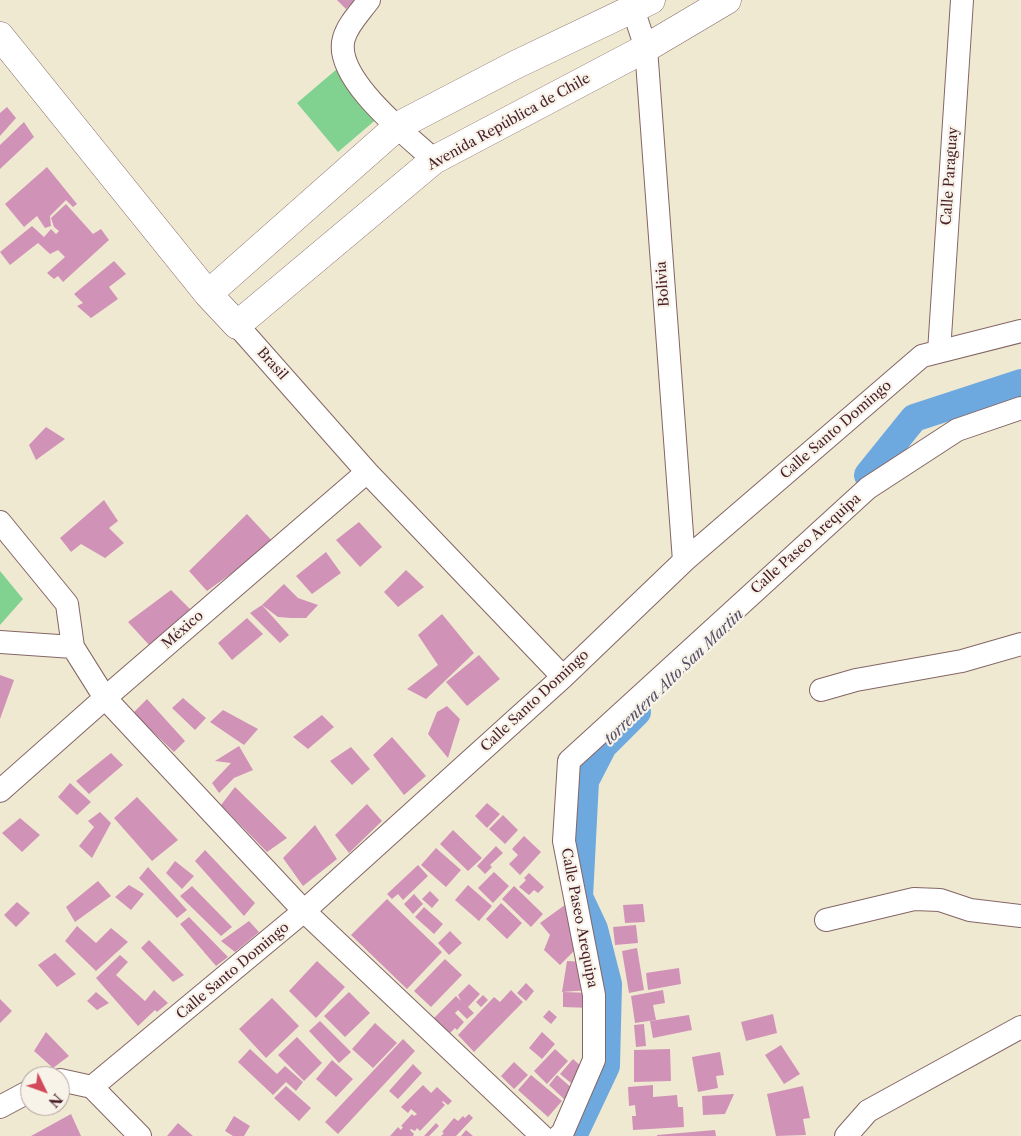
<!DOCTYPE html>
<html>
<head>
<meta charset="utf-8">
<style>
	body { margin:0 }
	#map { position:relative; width:1021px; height:1136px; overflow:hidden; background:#f0e9d2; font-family:"Libre Caslon Text",serif }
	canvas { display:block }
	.north { position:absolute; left:20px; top:1066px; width:50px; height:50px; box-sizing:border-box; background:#f7f3e8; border:1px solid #b29e9c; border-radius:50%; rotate:132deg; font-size:14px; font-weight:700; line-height:20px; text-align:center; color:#4a1f2b }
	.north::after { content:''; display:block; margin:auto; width:18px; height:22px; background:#d1495b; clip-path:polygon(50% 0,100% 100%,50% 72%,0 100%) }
</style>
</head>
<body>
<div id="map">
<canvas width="1021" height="1136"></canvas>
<div class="north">N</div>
</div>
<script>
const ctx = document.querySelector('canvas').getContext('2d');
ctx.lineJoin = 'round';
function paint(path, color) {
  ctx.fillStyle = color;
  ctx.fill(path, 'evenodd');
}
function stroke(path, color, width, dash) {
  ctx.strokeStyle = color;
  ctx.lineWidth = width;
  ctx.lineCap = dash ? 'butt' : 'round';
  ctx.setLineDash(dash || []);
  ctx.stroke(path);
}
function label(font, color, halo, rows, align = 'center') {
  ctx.font = font + ' "Libre Caslon Text",serif';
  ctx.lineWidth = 4.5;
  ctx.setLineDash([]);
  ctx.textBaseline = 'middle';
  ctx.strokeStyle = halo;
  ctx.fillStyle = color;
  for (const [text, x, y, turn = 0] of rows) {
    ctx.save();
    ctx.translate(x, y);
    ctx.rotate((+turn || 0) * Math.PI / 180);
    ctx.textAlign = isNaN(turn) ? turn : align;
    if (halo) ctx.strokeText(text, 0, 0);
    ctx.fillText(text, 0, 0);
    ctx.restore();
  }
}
const green = new Path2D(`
	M 344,63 L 386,111 L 338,152 L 297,103 Z
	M 0,571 L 23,599 L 0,625 Z`);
const canal = new Path2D(`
	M 868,475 L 914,418 L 1021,383
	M 574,1134 L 606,1066 L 608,984 L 594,929 L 579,897 L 585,781 L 603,746 L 637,712`);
const building = new Path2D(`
	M 337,0 L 355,0 L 346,9 Z
	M 7,107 L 16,118 L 0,136 L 0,113 Z
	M 24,122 L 34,137 L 0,169 L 0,145 Z
	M 47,167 L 77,204 L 73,207 L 66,200 L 50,216 L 51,226 L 45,228 L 37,216 L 24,227 L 5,204 Z
	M 66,204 L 93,234 L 101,229 L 109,240 L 63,282 L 58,276 L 54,279 L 47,273 L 65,257 L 58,250 L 50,254 L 38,243 L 10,265 L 0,252 L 32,226 L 44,237 L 51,229 L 56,234 L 59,231 L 54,227 L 51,218 Z
	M 114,261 L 126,274 L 109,287 L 118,299 L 91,318 L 77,306 L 83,303 L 74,294 Z
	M 46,427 L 65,439 L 36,460 L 29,445 Z
	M 104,500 L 118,521 L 109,528 L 124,543 L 105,558 L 81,544 L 71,552 L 60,538 Z
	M 247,514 L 274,543 L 207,591 L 189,571 Z
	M 359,522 L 382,547 L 360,567 L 336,540 Z
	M 326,552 L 341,573 L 312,594 L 296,576 Z
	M 406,570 L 424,587 L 398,607 L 384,592 Z
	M 284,584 L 298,598 L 318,605 L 306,618 L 291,618 L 278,617 L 262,605 L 289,635 L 280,643 L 250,613 L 262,605 Z
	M 171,590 L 190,609 L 150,646 L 128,622 Z
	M 442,614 L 474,653 L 426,699 L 407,689 L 438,665 L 418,635 Z
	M 247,618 L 263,634 L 232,660 L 218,643 Z
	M 479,655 L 500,679 L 467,706 L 446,682 Z
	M 0,675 L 14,680 L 0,719 Z
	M 183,698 L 206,718 L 195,730 L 172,708 Z
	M 147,699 L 185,741 L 174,752 L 133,713 Z
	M 447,706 L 460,719 L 448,758 L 428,734 L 437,712 Z
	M 223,710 L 258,729 L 244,745 L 210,722 Z
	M 322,715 L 334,727 L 308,749 L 293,737 Z
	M 392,737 L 426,776 L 404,795 L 373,755 Z
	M 239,746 L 253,770 L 234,778 L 219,793 L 212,783 L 231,763 L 215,761 Z
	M 351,747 L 370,769 L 352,785 L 330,761 Z
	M 111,753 L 123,765 L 89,794 L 76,781 Z
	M 70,783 L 91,802 L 77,815 L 58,797 Z
	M 235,787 L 287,838 L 267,852 L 221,805 Z
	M 137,797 L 178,840 L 152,861 L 114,818 Z
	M 487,803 L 500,814 L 487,828 L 475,816 Z
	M 367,804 L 382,821 L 349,853 L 335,835 Z
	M 100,812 L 111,823 L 92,858 L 79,846 L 94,827 L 88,821 Z
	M 503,815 L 518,830 L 505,844 L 489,829 Z
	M 20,818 L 40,835 L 22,852 L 2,833 Z
	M 315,825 L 337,859 L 303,886 L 283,858 Z
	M 453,830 L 482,858 L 468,871 L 440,844 Z
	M 524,836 L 541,852 L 520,875 L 509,864 L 518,855 L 512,849 Z
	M 496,846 L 503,853 L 490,865 L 492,867 L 485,874 L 477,866 Z
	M 436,848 L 461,870 L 446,887 L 421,865 Z
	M 205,850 L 255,903 L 244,916 L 195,861 Z
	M 175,861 L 194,876 L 182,889 L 166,873 Z
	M 418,865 L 428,876 L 403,900 L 398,894 L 392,899 L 387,894 Z
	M 148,867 L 187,910 L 177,918 L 139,878 Z
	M 494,872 L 509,886 L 493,903 L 478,888 Z
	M 529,873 L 544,887 L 538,893 L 534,890 L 529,895 L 519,887 L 526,880 L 524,878 Z
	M 98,881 L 111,896 L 75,922 L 66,907 Z
	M 129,885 L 144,894 L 131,910 L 115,897 Z
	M 468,885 L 492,906 L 479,921 L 455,900 Z
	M 192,886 L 232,927 L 221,936 L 180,896 Z
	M 514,886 L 543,914 L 531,927 L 502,899 Z
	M 430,891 L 439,900 L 432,908 L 422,899 Z
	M 414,894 L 423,904 L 413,914 L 404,904 Z
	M 387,899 L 442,952 L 407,989 L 351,935 Z
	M 17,902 L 30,913 L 16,927 L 4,915 Z
	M 569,902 L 582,943 L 560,965 L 544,950 L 550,935 L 540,923 Z
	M 501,903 L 522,923 L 507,939 L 486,919 Z
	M 643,904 L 645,922 L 625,923 L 623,905 Z
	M 424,907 L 443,924 L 434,934 L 415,917 Z
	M 189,917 L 228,957 L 216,966 L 180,924 Z
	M 249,921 L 259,932 L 235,952 L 221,941 Z
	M 636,925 L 638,943 L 615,945 L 613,927 Z
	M 77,926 L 96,943 L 111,928 L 128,942 L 96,971 L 65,941 Z
	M 450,931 L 462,943 L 449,955 L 438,943 Z
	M 149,940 L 184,975 L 173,982 L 141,948 Z
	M 637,948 L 644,990 L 629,993 L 622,951 Z
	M 55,953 L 76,974 L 57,987 L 38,965 Z
	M 120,955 L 128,962 L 116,975 L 145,1001 L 154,990 L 168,1003 L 157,1012 L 155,1010 L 138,1026 L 96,978 Z
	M 445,959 L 462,975 L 431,1007 L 414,991 Z
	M 317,961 L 345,987 L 316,1018 L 289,991 Z
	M 567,961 L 585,962 L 590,990 L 562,992 Z
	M 679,968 L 681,984 L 648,990 L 646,973 Z
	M 526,983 L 534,991 L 526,1001 L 517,993 Z
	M 469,984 L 480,994 L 468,1007 L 474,1013 L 467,1019 L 458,1010 L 455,1013 L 464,1022 L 457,1030 L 455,1028 L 449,1034 L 430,1022 L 456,996 L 461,1001 L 458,995 Z
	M 511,990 L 523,1002 L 474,1052 L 458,1035 L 494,997 L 500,1002 Z
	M 663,990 L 665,1003 L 653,1005 L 656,1020 L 635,1023 L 631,996 Z
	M 96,992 L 109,1003 L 97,1010 L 87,1001 Z
	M 349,992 L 370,1013 L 345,1037 L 324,1016 Z
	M 563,992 L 591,993 L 591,1008 L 563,1007 Z
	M 483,995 L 488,1000 L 481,1007 L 476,1002 Z
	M 272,998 L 299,1026 L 266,1058 L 239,1029 Z
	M 0,999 L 12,1011 L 0,1023 Z
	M 549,1010 L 557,1017 L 551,1024 L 543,1017 Z
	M 773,1014 L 777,1033 L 746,1041 L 741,1022 Z
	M 689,1015 L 692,1030 L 653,1038 L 650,1021 Z
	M 320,1021 L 351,1052 L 339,1063 L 309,1031 Z
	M 375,1023 L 397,1043 L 373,1068 L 352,1049 Z
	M 644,1024 L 646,1046 L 636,1047 L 634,1025 Z
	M 46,1032 L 69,1056 L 53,1068 L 34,1051 Z
	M 542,1032 L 555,1044 L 542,1059 L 529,1048 Z
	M 297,1037 L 322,1063 L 304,1081 L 278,1055 Z
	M 403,1039 L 415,1051 L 338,1134 L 325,1122 Z
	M 781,1045 L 800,1074 L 784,1084 L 765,1055 Z
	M 250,1049 L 277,1074 L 285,1066 L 303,1082 L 296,1091 L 286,1082 L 273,1095 L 238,1062 Z
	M 555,1049 L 568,1061 L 547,1084 L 534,1071 Z
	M 670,1049 L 671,1081 L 634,1082 L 634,1050 Z
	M 720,1052 L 724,1075 L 716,1076 L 718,1088 L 698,1092 L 692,1057 Z
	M 573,1059 L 583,1068 L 571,1083 L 560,1074 Z
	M 332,1060 L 353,1079 L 336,1097 L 316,1079 Z
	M 514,1062 L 528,1075 L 514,1089 L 501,1076 Z
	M 413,1064 L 422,1073 L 398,1099 L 389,1091 Z
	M 531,1075 L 562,1101 L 548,1117 L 518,1090 Z
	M 557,1075 L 573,1089 L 564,1099 L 549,1085 Z
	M 423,1085 L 431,1093 L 437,1087 L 452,1101 L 448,1105 L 443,1101 L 442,1102 L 445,1105 L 420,1131 L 417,1128 L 415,1131 L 411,1129 L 410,1130 L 414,1134 L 413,1136 L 390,1136 L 398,1127 L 401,1130 L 403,1127 L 401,1126 L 412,1114 L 414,1116 L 417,1114 L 411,1109 L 408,1113 L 401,1107 Z
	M 653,1085 L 653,1097 L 677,1095 L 678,1107 L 683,1107 L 684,1127 L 633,1130 L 632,1116 L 636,1116 L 635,1105 L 629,1106 L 628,1087 Z
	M 286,1086 L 311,1108 L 299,1121 L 274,1098 Z
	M 803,1086 L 810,1118 L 803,1119 L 806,1135 L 776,1136 L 767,1094 Z
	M 734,1094 L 725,1114 L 703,1115 L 702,1096 Z
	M 71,1114 L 81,1136 L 31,1136 Z
	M 469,1114 L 473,1118 L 456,1136 L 441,1136 L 444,1133 L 442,1132 L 454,1118 L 458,1121 L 463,1116 L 465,1118 Z
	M 234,1116 L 250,1126 L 244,1136 L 233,1136 L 225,1131 Z
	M 178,1123 L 193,1136 L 167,1136 Z
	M 436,1123 L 439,1126 L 429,1136 L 424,1136 Z
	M 466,1130 L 473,1136 L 461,1136 Z
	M 715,1130 L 716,1136 L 657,1136 L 657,1135 Z`);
const street = new Path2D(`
	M 369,0 C 361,11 348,24 344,38 C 332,77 408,136 434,160
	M 633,9 L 646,48 L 684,561
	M 237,325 L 367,472 L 563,677
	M 939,352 L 962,0
	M 0,522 L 67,604 L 73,647 L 105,698 L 304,911 L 542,1136
	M 0,642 L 73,647
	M 821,690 L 856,680 L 962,661 L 1021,644
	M 0,791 L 105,698 L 367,472
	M 826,920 L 914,899 L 940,900 L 970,910 L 1021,916
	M 60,1080 L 92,1087
	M 92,1087 L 304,911 L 563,677 L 684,561 L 922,356 L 1021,331
	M 92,1087 L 140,1136
	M 0,1107 L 30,1091
	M 559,1136 L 562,1134 L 594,1060 L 594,995 L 564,841 L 569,761 L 868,488 L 957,430 L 1021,408
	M 846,1136 L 868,1111 L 1021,1027`);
const secondary = new Path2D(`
	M 0,36 L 208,294 L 237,325 L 434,160 L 646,48 L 727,0
	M 208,294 L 398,126 L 515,65 L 651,0`);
const streetNames = [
	["Avenida República de Chile",509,122,-29],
	["Calle Paraguay",950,176,-86],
	["Bolivia",663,284,-94],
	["Brasil",272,364,48],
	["Calle Santo Domingo",836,430,-41],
	["Calle Paseo Arequipa",806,544,-42],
	["México",183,630,-41],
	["Calle Santo Domingo",535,701,-43],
	["Calle Paseo Arequipa",579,918,79],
	["Calle Santo Domingo",233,971,-40]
];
const waterNames = [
	["torrentera Alto San Martin",674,677,-44]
];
paint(green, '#81d191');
stroke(canal, '#6da9de', 28);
paint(building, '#d192b7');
stroke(street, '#846665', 24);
stroke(secondary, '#846665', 29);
stroke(street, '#fff', 22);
stroke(secondary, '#fff', 28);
label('14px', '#4a1f2b', '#f7f3e8', streetNames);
label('italic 15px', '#564f6a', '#f7f3e8', waterNames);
</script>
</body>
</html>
